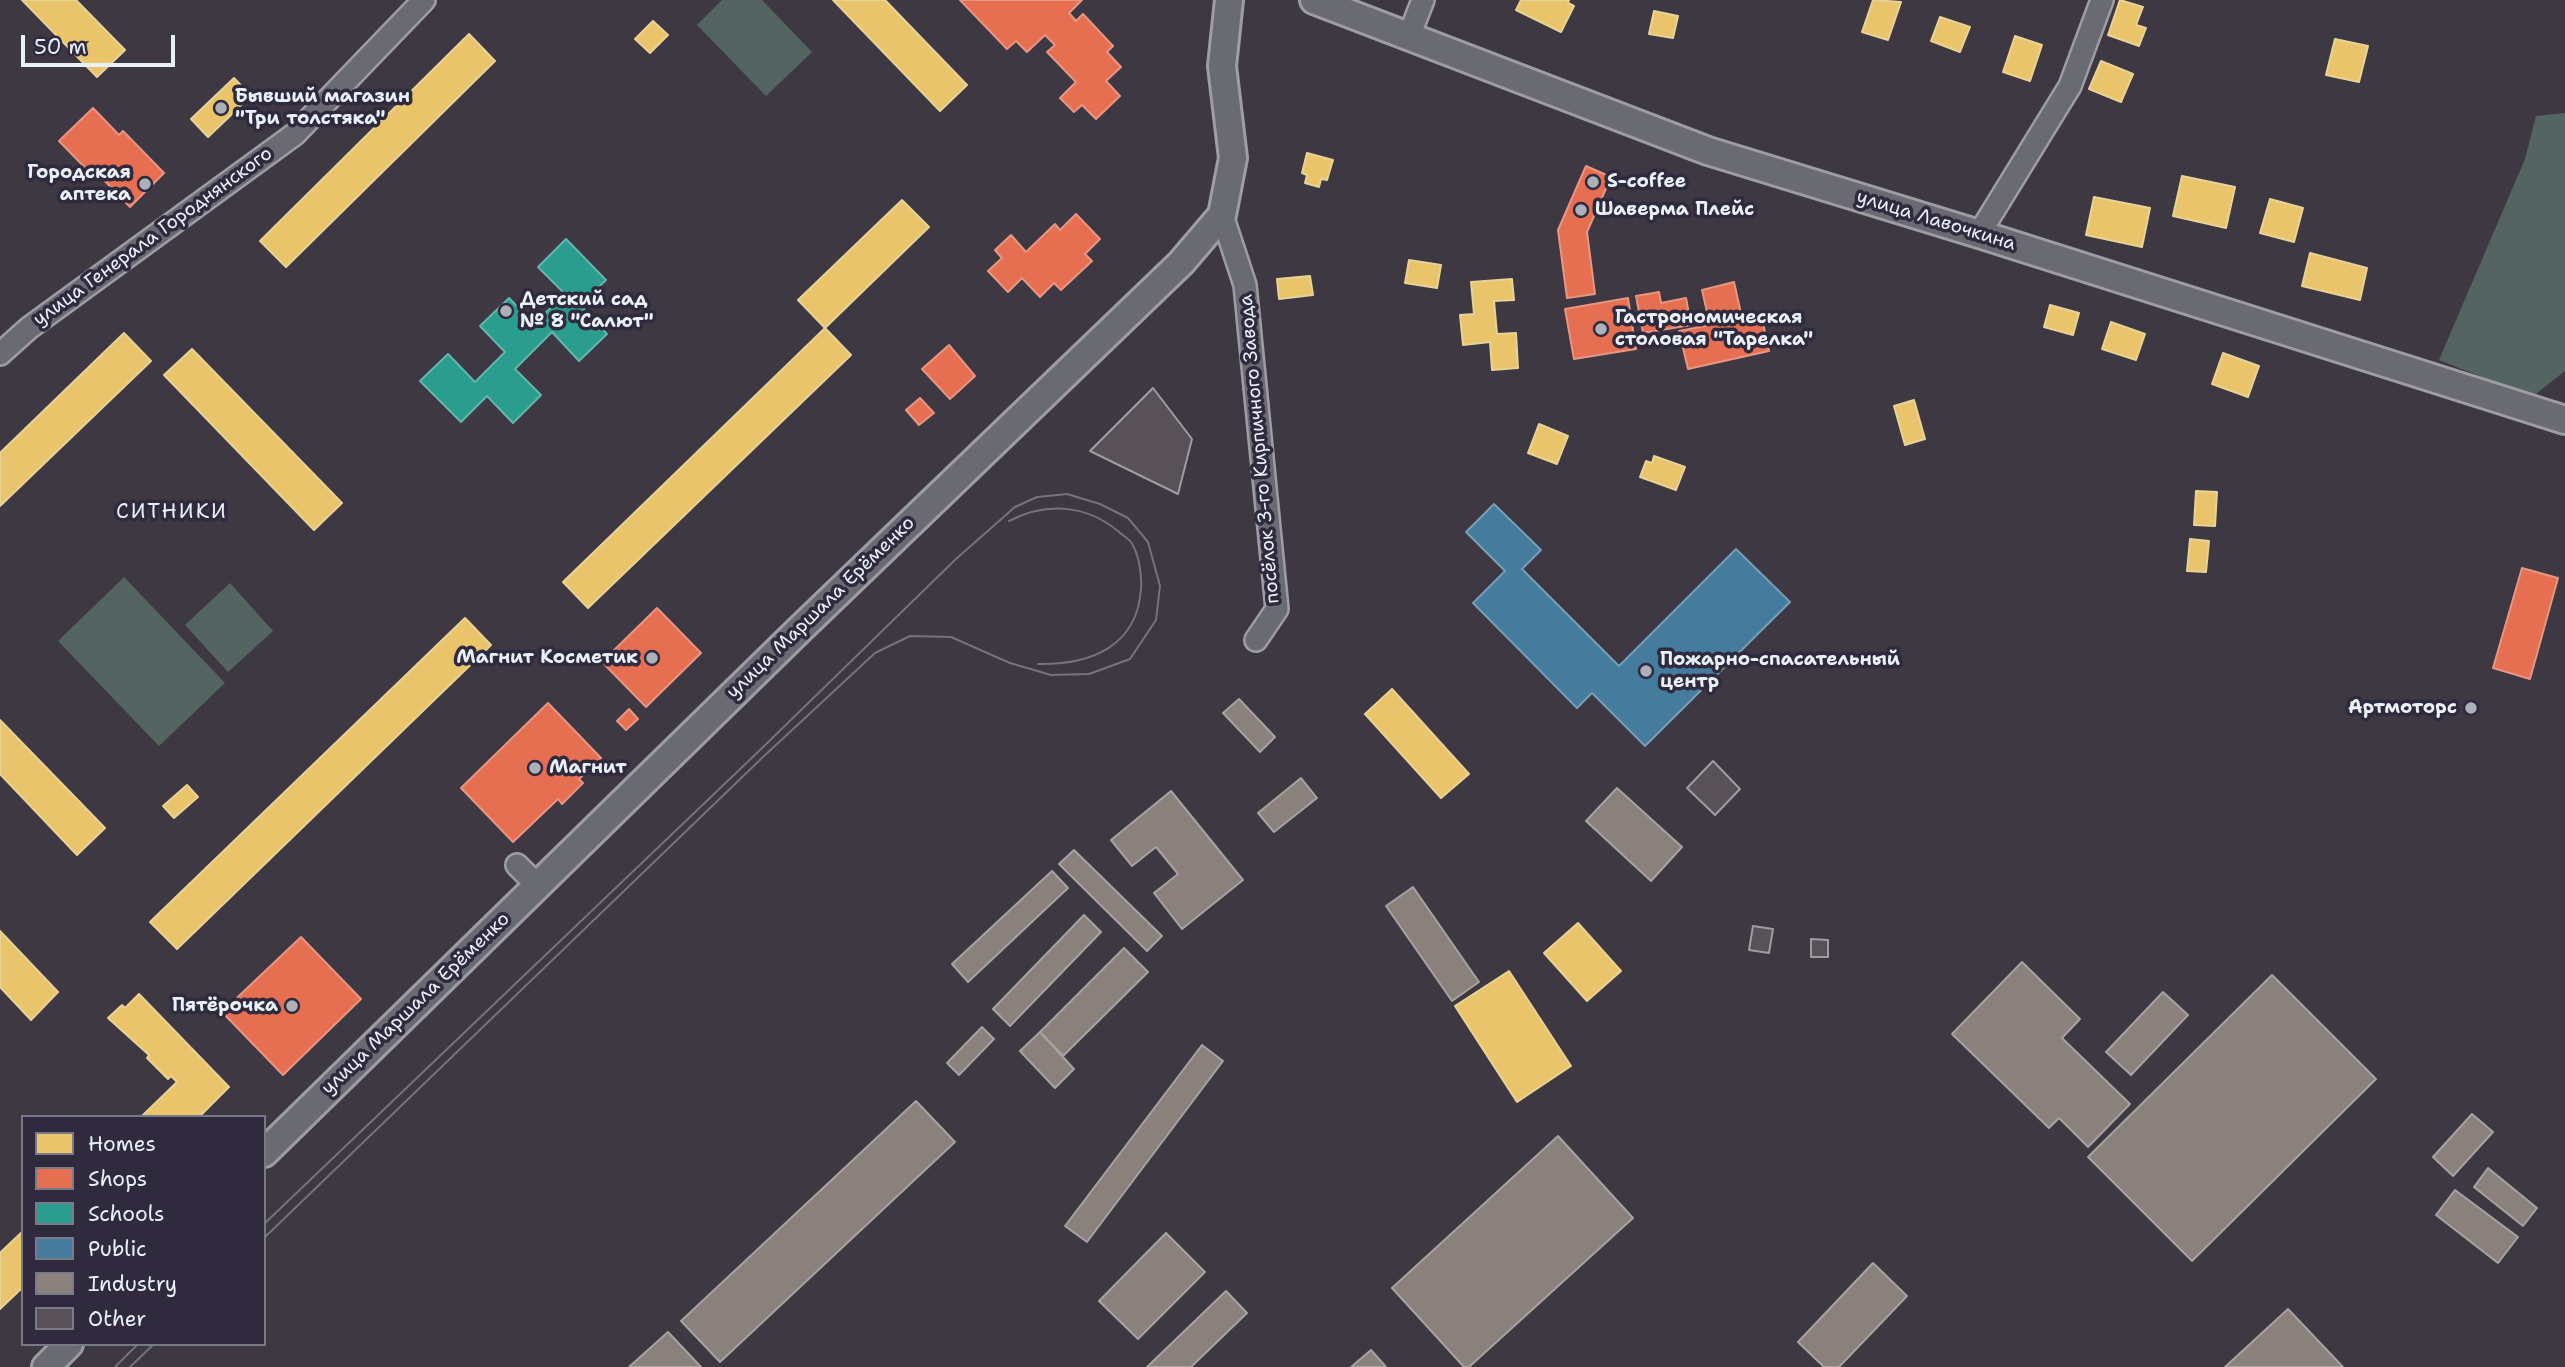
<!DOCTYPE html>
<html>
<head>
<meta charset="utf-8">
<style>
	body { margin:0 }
	#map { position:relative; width:2565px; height:1367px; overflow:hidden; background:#3d3842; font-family:"Shantell Sans",sans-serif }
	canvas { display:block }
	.legend { position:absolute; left:21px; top:1115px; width:245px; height:231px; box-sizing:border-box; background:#2f2a3d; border:2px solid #797a88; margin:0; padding:9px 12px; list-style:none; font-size:21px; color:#e8f1f8 }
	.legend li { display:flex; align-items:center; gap:14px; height:35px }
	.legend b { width:35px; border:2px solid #797a88 }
	.scale { position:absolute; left:21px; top:35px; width:154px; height:32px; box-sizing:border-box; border:4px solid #e8f1f8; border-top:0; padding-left:9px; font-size:21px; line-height:24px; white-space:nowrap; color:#e8f1f8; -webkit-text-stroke:5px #2f2a3d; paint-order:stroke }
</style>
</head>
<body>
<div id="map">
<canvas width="2565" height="1367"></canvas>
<ul class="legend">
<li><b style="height:19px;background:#e9c46a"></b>Homes</li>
<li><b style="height:19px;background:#e76f51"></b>Shops</li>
<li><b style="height:19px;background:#2a9d8f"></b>Schools</li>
<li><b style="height:19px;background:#457b9d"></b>Public</li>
<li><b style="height:19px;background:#8a817c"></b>Industry</li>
<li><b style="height:19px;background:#585158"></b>Other</li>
</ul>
<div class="scale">50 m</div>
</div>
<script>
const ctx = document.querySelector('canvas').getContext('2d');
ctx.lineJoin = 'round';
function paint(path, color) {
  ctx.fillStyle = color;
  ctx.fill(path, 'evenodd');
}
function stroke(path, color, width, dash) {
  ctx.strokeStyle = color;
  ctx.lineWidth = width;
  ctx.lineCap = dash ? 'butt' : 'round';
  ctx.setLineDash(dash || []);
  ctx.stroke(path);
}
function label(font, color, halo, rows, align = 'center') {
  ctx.font = font + ' "Shantell Sans",sans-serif';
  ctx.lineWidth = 7;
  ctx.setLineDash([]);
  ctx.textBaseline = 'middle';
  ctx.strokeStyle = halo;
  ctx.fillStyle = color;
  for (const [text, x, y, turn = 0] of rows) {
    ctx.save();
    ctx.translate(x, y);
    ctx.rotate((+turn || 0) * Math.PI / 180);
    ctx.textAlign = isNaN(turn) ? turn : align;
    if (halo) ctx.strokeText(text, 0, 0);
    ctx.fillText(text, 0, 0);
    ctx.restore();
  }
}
const green = new Path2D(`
	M 722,0 L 762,0 L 812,52 L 766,96 L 697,25 Z
	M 2565,113 L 2565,371 L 2532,397 L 2439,360 L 2525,159 L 2536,116 Z
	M 124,577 L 225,683 L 159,746 L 58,641 Z
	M 230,583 L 273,631 L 228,672 L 185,625 Z`);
const homes = new Path2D(`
	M 22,0 L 76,0 L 125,50 L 97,77 Z
	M 833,0 L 885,0 L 967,85 L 940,111 Z
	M 1521,0 L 1569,0 L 1568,3 L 1574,6 L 1561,32 L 1516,10 Z
	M 1873,0 L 1901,2 L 1888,40 L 1862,32 Z
	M 2120,0 L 2143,7 L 2136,25 L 2146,28 L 2139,46 L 2108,35 Z
	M 1654,11 L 1678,16 L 1673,38 L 1649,34 Z
	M 1940,17 L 1970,27 L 1960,52 L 1931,41 Z
	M 653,21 L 668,35 L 650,53 L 635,39 Z
	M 469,34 L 495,61 L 286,267 L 260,241 Z
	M 2015,36 L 2042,45 L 2030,81 L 2003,72 Z
	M 2335,39 L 2368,46 L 2359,82 L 2326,75 Z
	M 2101,61 L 2133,74 L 2121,102 L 2089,89 Z
	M 234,78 L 251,96 L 208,137 L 191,119 Z
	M 1307,153 L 1333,160 L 1327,180 L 1321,179 L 1319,187 L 1305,183 L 1307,175 L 1302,173 Z
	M 2182,176 L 2235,187 L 2226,228 L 2173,216 Z
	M 2094,197 L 2150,208 L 2142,247 L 2086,235 Z
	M 2270,199 L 2303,208 L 2294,242 L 2260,233 Z
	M 902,200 L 929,227 L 825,328 L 798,300 Z
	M 2310,253 L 2367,268 L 2360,300 L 2302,286 Z
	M 1409,260 L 1441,265 L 1437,288 L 1405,283 Z
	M 1310,276 L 1313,295 L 1279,299 L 1277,279 Z
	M 1512,279 L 1514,300 L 1494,301 L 1497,334 L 1516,333 L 1518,368 L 1492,370 L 1490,342 L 1463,345 L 1460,315 L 1474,314 L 1471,282 Z
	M 2050,305 L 2079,313 L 2073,335 L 2044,327 Z
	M 2111,322 L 2145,334 L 2136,360 L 2102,349 Z
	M 825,328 L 851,355 L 588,608 L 563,582 Z
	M 124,333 L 151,361 L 0,506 L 0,453 Z
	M 192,349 L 342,503 L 314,530 L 164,375 Z
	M 2223,353 L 2259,366 L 2248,397 L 2212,384 Z
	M 1914,400 L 1925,439 L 1905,445 L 1894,406 Z
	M 1539,424 L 1568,436 L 1557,464 L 1528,453 Z
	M 1654,456 L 1685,467 L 1676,490 L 1640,477 L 1646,461 L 1652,463 Z
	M 2196,491 L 2217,492 L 2215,526 L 2194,525 Z
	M 2190,539 L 2209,541 L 2206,572 L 2187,571 Z
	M 465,618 L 491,645 L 177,949 L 150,922 Z
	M 1392,689 L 1469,774 L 1441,798 L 1365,714 Z
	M 0,720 L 105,828 L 77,855 L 0,774 Z
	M 187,785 L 198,797 L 174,818 L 163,806 Z
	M 1578,923 L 1621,971 L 1587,1001 L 1544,953 Z
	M 0,931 L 58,992 L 31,1020 L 0,987 Z
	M 1509,971 L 1571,1066 L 1517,1102 L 1455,1006 Z
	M 139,994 L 229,1087 L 199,1117 L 141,1117 L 177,1082 L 171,1076 L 168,1079 L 147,1058 L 149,1055 L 108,1018 L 122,1005 L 125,1008 Z
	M 23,1231 L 23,1287 L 0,1309 L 0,1253 Z`);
const shops = new Path2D(`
	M 960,0 L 1082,0 L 1069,13 L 1076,21 L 1083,14 L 1113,46 L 1107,52 L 1121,67 L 1106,81 L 1120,96 L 1096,119 L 1082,105 L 1074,112 L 1060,98 L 1076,82 L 1047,52 L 1055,45 L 1045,35 L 1027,52 L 1016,41 L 1007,49 Z
	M 93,108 L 119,135 L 123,131 L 164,173 L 130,207 L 98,174 L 95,178 L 59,141 Z
	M 1586,166 L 1611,177 L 1587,232 L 1595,294 L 1567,298 L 1558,230 Z
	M 1076,214 L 1100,239 L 1085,254 L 1092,261 L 1061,290 L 1054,283 L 1040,297 L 1022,278 L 1008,292 L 988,271 L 1002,258 L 995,250 L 1011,235 L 1026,252 L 1055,224 L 1060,230 Z
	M 1734,282 L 1742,318 L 1761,314 L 1769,351 L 1688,369 L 1679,331 L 1710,325 L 1702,290 Z
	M 1659,292 L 1661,303 L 1686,298 L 1691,325 L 1643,333 L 1636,296 Z
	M 1628,298 L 1636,349 L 1574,359 L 1565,309 Z
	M 949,345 L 975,376 L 950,399 L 922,369 Z
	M 920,398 L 934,413 L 919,425 L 906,410 Z
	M 2522,568 L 2558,578 L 2530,679 L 2493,668 Z
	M 657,608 L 701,653 L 646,707 L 602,662 Z
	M 548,703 L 601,758 L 579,779 L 583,783 L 562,804 L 558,799 L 513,842 L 461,788 Z
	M 629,709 L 638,719 L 626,730 L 617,721 Z
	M 301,937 L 361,999 L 283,1075 L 222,1012 Z`);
const schools = new Path2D(`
	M 566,239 L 606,280 L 580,305 L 607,334 L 579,361 L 552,332 L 515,369 L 541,395 L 513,423 L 487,396 L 461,422 L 420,381 L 448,354 L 475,382 L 505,352 L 480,326 L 509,298 L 534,324 L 565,294 L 538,267 Z`);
const public = new Path2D(`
	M 1494,504 L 1541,550 L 1522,569 L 1619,666 L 1736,549 L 1790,602 L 1645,746 L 1592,693 L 1577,708 L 1473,603 L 1505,571 L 1466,532 Z`);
const industry = new Path2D(`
	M 1239,699 L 1275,737 L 1260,752 L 1223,713 Z
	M 1301,778 L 1317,798 L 1274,832 L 1258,813 Z
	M 1617,788 L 1682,847 L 1651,881 L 1586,821 Z
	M 1171,791 L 1243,880 L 1182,929 L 1154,893 L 1178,874 L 1156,847 L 1132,866 L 1111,840 Z
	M 1074,850 L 1162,936 L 1147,951 L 1059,864 Z
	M 1052,871 L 1068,888 L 968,982 L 952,964 Z
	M 1413,887 L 1479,982 L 1452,1001 L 1386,906 Z
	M 1084,915 L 1101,932 L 1010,1026 L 993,1009 Z
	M 1124,948 L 1148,972 L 1063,1056 L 1040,1032 Z
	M 2022,962 L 2080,1019 L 2062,1038 L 2130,1104 L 2088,1147 L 2059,1118 L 2049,1128 L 1952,1034 Z
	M 2272,975 L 2376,1079 L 2192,1261 L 2088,1157 Z
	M 2163,992 L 2188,1015 L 2131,1075 L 2106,1052 Z
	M 982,1027 L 994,1039 L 959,1075 L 947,1063 Z
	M 1040,1032 L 1074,1069 L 1055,1088 L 1020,1051 Z
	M 1202,1045 L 1223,1061 L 1087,1242 L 1065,1226 Z
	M 916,1101 L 955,1142 L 720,1362 L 681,1321 Z
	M 2472,1114 L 2493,1132 L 2453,1176 L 2433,1157 Z
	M 1558,1136 L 1633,1218 L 1469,1367 L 1464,1367 L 1392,1288 Z
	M 2488,1168 L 2537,1208 L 2523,1226 L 2474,1187 Z
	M 2455,1190 L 2518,1237 L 2498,1263 L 2436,1215 Z
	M 1166,1233 L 1205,1272 L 1138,1339 L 1099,1301 Z
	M 1873,1263 L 1907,1296 L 1839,1367 L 1824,1367 L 1798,1342 Z
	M 1226,1291 L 1247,1313 L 1191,1367 L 1147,1367 Z
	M 2288,1309 L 2343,1367 L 2225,1367 Z
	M 668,1332 L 701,1367 L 629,1367 Z
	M 1371,1350 L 1386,1367 L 1351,1367 Z`);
const building = new Path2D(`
	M 1153,388 L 1192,439 L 1178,494 L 1090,451 Z
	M 1713,761 L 1740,789 L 1715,815 L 1687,788 Z
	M 1753,926 L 1773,929 L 1769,953 L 1749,950 Z
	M 1811,939 L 1828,940 L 1828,957 L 1811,957 Z`);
const minor = new Path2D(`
	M 1409,36 L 1423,0
	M 1222,215 L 1245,285 L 1277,609 L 1256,640
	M 1979,234 L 2070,86 L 2102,0
	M 0,354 L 29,328 L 295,134 L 424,0
	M 517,865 L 537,885`);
const major = new Path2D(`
	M 1314,0 L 1708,151 L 1979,234 L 2565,420
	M 264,1153 L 798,631 L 1181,263 L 1222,215 L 1233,158 L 1222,66 L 1229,0
	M 46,1367 L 69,1344`);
const tram = new Path2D(`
	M 1009,521 C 1046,502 1086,504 1119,532 C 1122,535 1128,538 1131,542 C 1139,554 1142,575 1141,589 C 1137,647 1090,665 1038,664
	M 264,1224 L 759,751 L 957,558 L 1015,507 L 1037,497 L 1067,494 L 1100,504 L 1128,518 L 1148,542 L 1160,586 L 1156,620 L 1130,659 L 1089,674 L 1051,675 L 1010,663 L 951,637 L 910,636 L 875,653 L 763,757 L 264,1238
	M 115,1367 L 138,1344
	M 130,1367 L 154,1344`);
const markers = [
	[221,108,7,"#acb0b8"],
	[1593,182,7,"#acb0b8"],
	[145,184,7,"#acb0b8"],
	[1581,210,7,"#acb0b8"],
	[506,311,7,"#acb0b8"],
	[1601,329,7,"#acb0b8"],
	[652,658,7,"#acb0b8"],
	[1646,671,7,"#acb0b8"],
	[2471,708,7,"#acb0b8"],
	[535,768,7,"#acb0b8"],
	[292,1006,7,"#acb0b8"]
];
const poiNames = [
	["Бывший магазин",235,97],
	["\"Три толстяка\"",235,119],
	["Городская",131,173,"right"],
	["аптека",131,195,"right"],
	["S-coffee",1607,182],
	["Шаверма Плейс",1595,210],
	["Детский сад",520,300],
	["№ 8 \"Салют\"",520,322],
	["Гастрономическая",1615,318],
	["столовая \"Тарелка\"",1615,340],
	["Магнит Косметик",638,658,"right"],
	["Пожарно-спасательный",1660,660],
	["центр",1660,682],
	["Артмоторс",2457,708,"right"],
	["Магнит",549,768],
	["Пятёрочка",278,1006,"right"]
];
const streetNames = [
	["улица Лавочкина",1936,221,17],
	["улица Генерала Городнянского",153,237,-36],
	["посёлок 3-го Кирпичного Завода",1260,449,-95],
	["улица Маршала Ерёменко",821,608,-44],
	["улица Маршала Ерёменко",416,1004,-44]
];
const neighbourhoodNames = [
	["СИТНИКИ",172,513]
];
paint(green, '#546561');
paint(homes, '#e9c46a');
stroke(homes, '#e9d295', 2);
paint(shops, '#e76f51');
stroke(shops, '#e79683', 2);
paint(schools, '#2a9d8f');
stroke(schools, '#63b6ae', 2);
paint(public, '#457b9d');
stroke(public, '#769eb8', 2);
paint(industry, '#8a817c');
stroke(industry, '#a6a3a1', 2);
paint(building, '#585158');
stroke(building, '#9e9da3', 2);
stroke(minor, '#9e9da3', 26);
stroke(major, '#9e9da3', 32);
stroke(minor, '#6a6b72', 21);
stroke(major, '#6a6b72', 26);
stroke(tram, '#747479', 2);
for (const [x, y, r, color] of markers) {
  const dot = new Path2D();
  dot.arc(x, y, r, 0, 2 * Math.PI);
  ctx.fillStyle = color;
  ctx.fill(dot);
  stroke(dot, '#2f2a3d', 2.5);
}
label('bold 19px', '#e8f1f8', '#2f2a3d', poiNames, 'left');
label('19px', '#e8f1f8', '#2f2a3d', streetNames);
ctx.letterSpacing = '2px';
label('21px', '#e8f1f8', '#2f2a3d', neighbourhoodNames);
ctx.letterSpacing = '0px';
</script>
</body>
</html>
